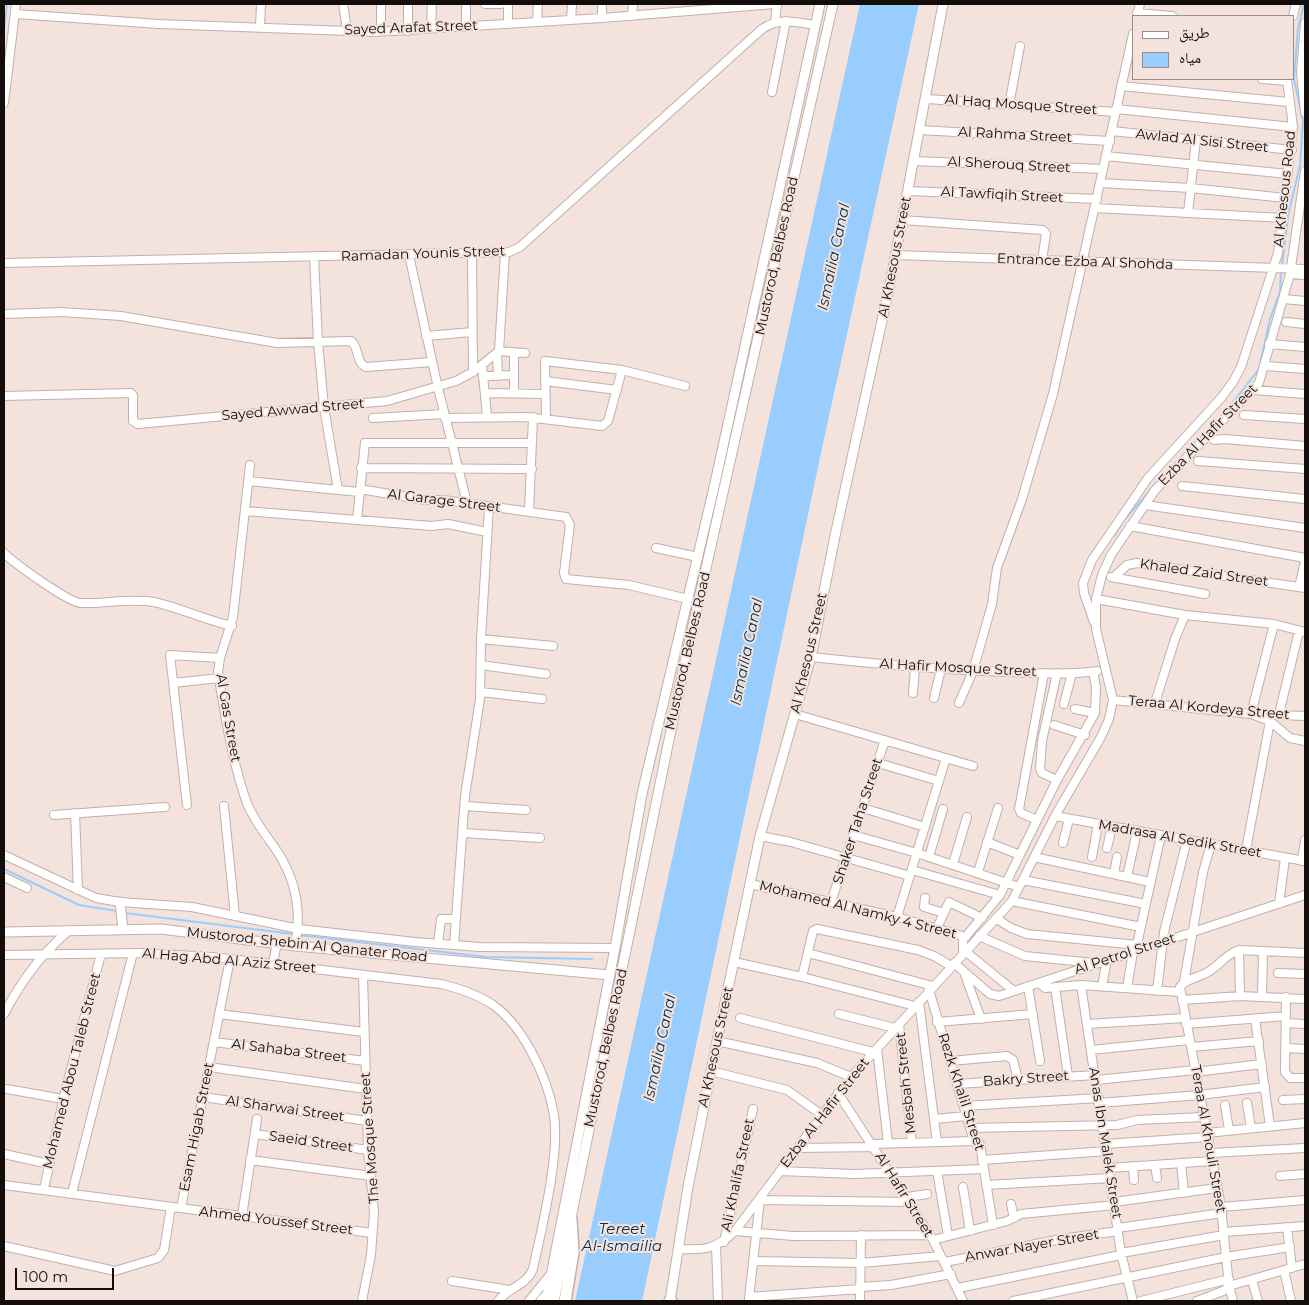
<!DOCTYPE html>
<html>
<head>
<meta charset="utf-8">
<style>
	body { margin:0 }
	#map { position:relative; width:1309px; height:1305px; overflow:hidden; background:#f4e3dc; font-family:Montserrat,"Noto Naskh Arabic",sans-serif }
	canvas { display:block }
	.frame { position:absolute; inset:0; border:5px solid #130e0c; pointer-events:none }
	.legend { position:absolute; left:1132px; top:15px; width:162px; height:65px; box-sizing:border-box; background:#f4e3dc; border:1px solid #9a8e89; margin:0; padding:6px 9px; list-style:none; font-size:15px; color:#130e0c }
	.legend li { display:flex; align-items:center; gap:10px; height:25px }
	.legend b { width:25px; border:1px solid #9a8e89 }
	.scale { position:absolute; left:15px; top:1268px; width:99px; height:22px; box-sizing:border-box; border:2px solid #130e0c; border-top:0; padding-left:6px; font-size:15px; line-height:18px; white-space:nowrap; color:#130e0c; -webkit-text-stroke:4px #f4e3dc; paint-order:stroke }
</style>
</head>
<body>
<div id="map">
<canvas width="1309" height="1305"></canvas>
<div class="frame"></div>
<ul class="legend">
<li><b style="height:6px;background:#fff"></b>طريق</li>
<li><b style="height:14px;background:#99cdfe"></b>مياه</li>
</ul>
<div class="scale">100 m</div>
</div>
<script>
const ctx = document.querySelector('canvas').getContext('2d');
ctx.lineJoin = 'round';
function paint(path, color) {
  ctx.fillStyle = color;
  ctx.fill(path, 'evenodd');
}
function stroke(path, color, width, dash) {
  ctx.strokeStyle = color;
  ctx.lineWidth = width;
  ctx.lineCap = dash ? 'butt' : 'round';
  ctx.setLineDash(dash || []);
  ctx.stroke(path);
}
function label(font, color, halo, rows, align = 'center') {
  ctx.font = font + ' Montserrat,sans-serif';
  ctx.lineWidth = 4;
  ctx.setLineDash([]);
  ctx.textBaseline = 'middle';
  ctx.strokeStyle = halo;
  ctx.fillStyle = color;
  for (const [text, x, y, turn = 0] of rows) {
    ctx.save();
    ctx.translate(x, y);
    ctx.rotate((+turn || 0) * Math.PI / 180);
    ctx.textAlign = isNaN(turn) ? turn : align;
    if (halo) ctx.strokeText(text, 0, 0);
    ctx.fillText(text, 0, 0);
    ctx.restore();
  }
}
const water = new Path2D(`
	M 860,4 L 919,4 L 821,453 L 642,1301 L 575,1301 Z`);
const stream = new Path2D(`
	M 4,31 L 7,4
	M 1282,266 L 1288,216 L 1300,165 L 1303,121 L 1294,79 L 1298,28 L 1304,4
	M 1224,414 L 1259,369 L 1270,319 L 1280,292 L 1281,271
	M 1114,536 L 1124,520 L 1163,476
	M 4,869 L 79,905 L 117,911
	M 125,913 L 293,934
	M 298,935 L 486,957 L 592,959`);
const minor = new Path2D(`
	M 343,4 L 347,30
	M 381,4 L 381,31
	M 466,4 L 466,27
	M 485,4 L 501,4
	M 1137,13 L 1172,16
	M 16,14 L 159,24 L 375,32 L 602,18 L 775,4
	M 632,16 L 633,4
	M 1137,16 L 1140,4
	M 1293,16 L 1296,4
	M 602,18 L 602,4
	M 571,20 L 572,4
	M 537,22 L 538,4
	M 775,22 L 777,4
	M 1305,23 L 1301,73 L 1305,112
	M 508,24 L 508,4
	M 260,27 L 261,4
	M 431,29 L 432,4
	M 408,31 L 408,4
	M 1262,79 L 1287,81
	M 1121,86 L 1289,102
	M 772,92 L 786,21
	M 927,99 L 1116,112
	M 4,103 L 16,4
	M 1009,105 L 1020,46
	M 1116,109 L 1293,127
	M 920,130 L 1110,141
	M 1112,131 L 1292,150
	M 1106,156 L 1288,174
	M 914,161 L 1103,169
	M 1100,183 L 1191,188 L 1285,198
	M 908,191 L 1097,199
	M 1095,208 L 1283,218
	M 1188,213 L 1196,140
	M 902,220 L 1043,230 L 1046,234 L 1042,260
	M 472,253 L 473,372
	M 409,255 L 438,388 L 467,503
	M 895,255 L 1305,269
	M 314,257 L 318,342 L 324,407 L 338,490
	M 4,263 L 509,252 L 520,247 L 762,29 C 779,17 796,22 815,25
	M 1290,274 L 1305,275
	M 1284,299 L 1305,301
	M 4,314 L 61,312 L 121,316 L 277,343 L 351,341 C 360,348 355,362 366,367 L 432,362
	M 1286,322 L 1305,324
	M 426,336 L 472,332
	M 1269,344 L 1305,347
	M 499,351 L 525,353
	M 514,352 L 514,393
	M 497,354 L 498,376
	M 482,365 L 487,416
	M 1266,366 L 1305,369
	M 483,376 L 514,375
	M 545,381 L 617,390
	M 1254,390 L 1305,394
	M 485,393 L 545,394
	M 4,396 L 131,393 L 133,395 L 133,421 L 138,424 L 387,401 L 456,381 L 473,372 L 499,351 L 505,253
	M 1244,415 L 1305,419
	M 373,418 L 444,414
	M 445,418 L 526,417 L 602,426 L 608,421 L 622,370
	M 546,419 L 545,361 L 622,370 L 685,386
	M 1208,435 L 1214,440 L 1225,439 L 1305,446
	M 1198,461 L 1305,469
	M 250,465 L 233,617 L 220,658 L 218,672 C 224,712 233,766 247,803 C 254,821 266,835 277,851 C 296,880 302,912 295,946
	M 361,468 L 532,469
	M 248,481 L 359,492
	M 1182,486 L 1305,499
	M 360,489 L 425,500 L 444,500 L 566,517 L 570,525 L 564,573 L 566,579 L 629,585 L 688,599
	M 1145,505 L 1305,528
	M 245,511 L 432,526 L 448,524 L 487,532
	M 529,511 L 533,417
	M 357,520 L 365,443 L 532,443
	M 1130,526 L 1305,558
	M 656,548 L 698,557
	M 4,553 C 14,563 69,603 81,603 C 105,604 130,598 154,602 C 181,608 205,620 232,626
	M 1111,577 L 1205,594
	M 1114,577 L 1127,565 L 1137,563 L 1305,588
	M 1299,587 L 1305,562
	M 1096,599 L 1185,615 L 1274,624 L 1305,632
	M 1094,622 L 1084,593 L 1083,583 L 1092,560 L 1148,478 L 1221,398 L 1233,382 L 1241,367 L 1278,253 L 1293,127 L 1287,79
	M 1274,624 L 1251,714 L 1270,721 L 1290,738 L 1305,741
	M 481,639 L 553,646
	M 811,657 C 877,664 942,670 1009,672 C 1038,673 1068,675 1097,671
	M 481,665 L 546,674
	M 173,683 L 219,678
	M 481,692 L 542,699
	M 913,693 L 915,668
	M 934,698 L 941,669
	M 1113,700 L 1251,714 L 1305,716
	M 959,703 L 973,671 L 992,604 L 997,568 L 1022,499 L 1053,394 L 1133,34
	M 1155,703 L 1175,639 L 1185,615
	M 1064,704 L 1072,673
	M 1075,709 L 1095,713
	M 795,714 L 973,766
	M 1279,714 L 1299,631
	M 1054,725 L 1085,735
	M 878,763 L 939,781
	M 1057,780 L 1042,773 L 1040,769 L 1042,741 L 1057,673
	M 187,805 L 170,655 L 220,658
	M 224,806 L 235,916
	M 465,806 L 526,810
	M 863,808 L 925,827
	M 75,813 L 78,890
	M 54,815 L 165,807
	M 1055,816 L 1305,861
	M 1037,820 L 1021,813 L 1019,809 L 1044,673
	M 463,833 L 540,838
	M 853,835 L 917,853 L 1019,887
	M 760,836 L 791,842 L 910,876
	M 987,842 L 1020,855
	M 1063,843 L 1069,819
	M 1107,848 L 1112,826
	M 1246,850 L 1270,721
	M 4,855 L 96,898 L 120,902 L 192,907 L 299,929 L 415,942 L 480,947 L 615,948
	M 929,857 L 943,809
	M 1034,857 L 1150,882
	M 1092,857 L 1098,824
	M 1302,861 L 1305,840
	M 953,864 L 967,817
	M 912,870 L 1000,895
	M 978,872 L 998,808
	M 1114,874 L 1117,857
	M 4,877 L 27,888
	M 1127,877 L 1137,831
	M 1023,880 L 1146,904
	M 750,884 L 897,917 L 966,937
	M 925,898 L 924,907 L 944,913
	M 1012,901 L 1141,927
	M 831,902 L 885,740
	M 1279,904 L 1285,858
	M 897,917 L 946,758
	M 997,919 L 1011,928 L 1027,934 L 1137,945
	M 937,928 L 949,902 L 982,918
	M 979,936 L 1025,956 L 1094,963
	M 438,944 L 441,919 L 456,919
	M 454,945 L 465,796 L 480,699 L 481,639 L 489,507
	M 1136,949 L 1161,835
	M 1239,950 L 1240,996
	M 965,951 L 1014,991
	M 808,953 L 933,986
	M 963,954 L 963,940 L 1000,895 L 1057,780 L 1095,713 L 1096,687 L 1093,672
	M 4,955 L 141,953 L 213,957 L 441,984 C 486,995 508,1009 531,1051 C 542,1071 550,1092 554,1115 C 560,1156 542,1227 533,1269 C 526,1286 509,1287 498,1301
	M 734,962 L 802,977 L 915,1006
	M 273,963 L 277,943
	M 954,963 L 990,994 L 999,996 L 1305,895
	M 1278,973 L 1305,974
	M 965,975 L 981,1019
	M 802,977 L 813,931 L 817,929 L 918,950 L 934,956 L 951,966
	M 1184,982 L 1203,872 L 1211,844
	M 1039,983 L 1045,988 L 1081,985 L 1180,992
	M 1081,985 L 1121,1253 L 1133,1301
	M 1028,986 L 1040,1061
	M 1102,986 L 1107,960
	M 1055,987 L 1068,1076
	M 1127,988 L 1133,952
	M 929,990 L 974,1141 L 980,1144 L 993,1225
	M 1157,991 L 1164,932 L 1187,840
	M 1262,997 L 1263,951
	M 1286,997 L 1285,1072 L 1290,1078 L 1305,1078
	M 1182,1000 L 1240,996 L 1305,999
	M 919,1002 L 937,1142
	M 4,1014 C 22,980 39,957 68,931
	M 219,1014 L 364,1032
	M 839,1014 L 895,1028
	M 740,1018 L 873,1052
	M 1255,1019 L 1270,1126
	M 937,1022 L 1033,1014
	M 1286,1023 L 1305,1024
	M 899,1024 L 912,1143
	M 1087,1024 L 1185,1018
	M 1186,1024 L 1286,1016
	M 717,1041 L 817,1063 L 851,1077
	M 214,1042 L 365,1061
	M 1191,1047 L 1259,1041
	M 1285,1048 L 1305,1049
	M 877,1049 L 888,1143
	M 1091,1050 L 1189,1040
	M 950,1061 L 1007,1056 L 1013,1060 L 1018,1080
	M 209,1067 L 366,1089
	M 711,1071 L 787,1090 L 822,1115
	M 1195,1072 L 1262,1064
	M 1096,1080 L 1195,1070
	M 957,1084 L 1095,1075
	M 7,1089 L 63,1099
	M 838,1093 L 933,1240 L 963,1301
	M 203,1097 L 367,1121
	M 1283,1100 L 1305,1099
	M 1099,1103 L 1200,1095 L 1265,1087
	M 1247,1103 L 1251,1128
	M 1225,1105 L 1229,1130
	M 964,1106 L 1099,1098
	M 934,1119 L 966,1116
	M 970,1128 L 1117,1125 L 1137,1120 L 1204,1117
	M 1207,1133 L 1305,1123
	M 255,1134 L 368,1150
	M 872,1144 L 974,1141
	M 1105,1144 L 1208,1137
	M 798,1148 L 874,1147
	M 1211,1153 L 1305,1148
	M 4,1154 L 49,1164
	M 250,1160 L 371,1176
	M 982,1160 L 1107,1151
	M 1181,1163 L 1184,1193
	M 1155,1165 L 1157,1178
	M 1133,1166 L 1134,1180
	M 1109,1168 L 1212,1161
	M 780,1171 L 854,1174 L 984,1169
	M 937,1171 L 948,1236
	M 1280,1176 L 1305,1174
	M 4,1185 L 372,1233
	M 986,1185 L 1111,1178
	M 963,1187 L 970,1231
	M 44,1189 L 65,1092 L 101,954
	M 72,1193 L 133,953
	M 907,1197 L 927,1194
	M 760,1200 L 910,1202
	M 1114,1202 L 1217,1188
	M 1011,1204 L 1014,1218
	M 1221,1207 L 1305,1200
	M 181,1208 L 230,959
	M 242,1216 L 257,1119
	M 1287,1227 L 1292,1268
	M 1118,1228 L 1222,1213
	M 735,1231 L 793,1236 L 930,1235
	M 1224,1232 L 1305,1226
	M 933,1240 L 1007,1221 L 1021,1214 L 1115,1205
	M 724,1242 L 753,1109
	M 4,1246 L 115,1271 L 158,1258 L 164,1250 L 171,1207
	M 716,1246 L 718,1301
	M 678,1249 C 704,1250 715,1250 735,1231 L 851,1077 L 1012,901 L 1055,816 L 1101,737 L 1109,719 L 1113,700 L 1096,629 L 1096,599 L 1102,575 L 1111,555 L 1155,490 L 1259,383 L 1290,274 L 1305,171
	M 1121,1253 L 1224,1235
	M 753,1261 L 861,1263 L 941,1256
	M 945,1262 L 1061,1239 L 1118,1231
	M 1284,1270 L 1291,1301
	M 1252,1280 L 1258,1301
	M 452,1281 L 510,1290
	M 860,1287 L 891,1285 L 951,1274
	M 958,1288 L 1121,1255
	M 749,1297 L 860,1289
	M 749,1299 L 760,1199
	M 362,1301 L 371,1255 L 374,1213 L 368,1150 L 363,975
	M 529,1301 L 550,1275
	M 860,1301 L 861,1235
	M 1013,1301 L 1226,1257 L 1290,1247
	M 1141,1301 L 1229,1279
	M 1197,1301 L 1223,1291 L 1229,1286 L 1305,1264
	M 1233,1301 L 1229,1286 L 1221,1207 L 1180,987 C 1185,979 1200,977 1208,972 C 1220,965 1226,954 1239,950 L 1305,953`);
const major = new Path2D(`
	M 120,902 L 123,929
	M 4,932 L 161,929 L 295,946 L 610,975
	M 546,1301 L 615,948 L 642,794 L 715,483 L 820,4
	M 554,1301 L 686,657 L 833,4
	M 670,1301 L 688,1187 L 717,1041 L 760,836 L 811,657 L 836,531 L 890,284 L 943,4`);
const highway = new Path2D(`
	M 542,1301 L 547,1296
	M 565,1301 L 573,1252 L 571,1219
	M 670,1301 L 671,1301`);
const streetNames = [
	["Sayed Arafat Street",411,28,-2],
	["Al Haq Mosque Street",1021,105,4],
	["Al Rahma Street",1015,135,3],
	["Awlad Al Sisi Street",1202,141,6],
	["Al Sherouq Street",1009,165,3],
	["Al Khesous Road",1285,189,-84],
	["Al Tawfiqih Street",1002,195,3],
	["Ramadan Younis Street",423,254,-2],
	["Mustorod, Belbes Road",777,256,-78],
	["Al Khesous Street",895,257,-79],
	["Entrance Ezba Al Shohda",1085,262,2],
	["Sayed Awwad Street",293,410,-5],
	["Ezba Al Hafir Street",1208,435,-46],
	["Al Garage Street",444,501,7],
	["Khaled Zaid Street",1204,573,8],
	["Mustorod, Belbes Road",688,651,-77],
	["Al Khesous Street",809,653,-77],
	["Al Hafir Mosque Street",958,668,3],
	["Teraa Al Kordeya Street",1209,708,5],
	["Al Gas Street",228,718,80],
	["Shaker Taha Street",858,821,-72],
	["Madrasa Al Sedik Street",1180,839,10],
	["Mohamed Al Namky 4 Street",858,910,14],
	["Mustorod, Shebin Al Qanater Road",307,945,6],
	["Al Petrol Street",1125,954,-18],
	["Al Hag Abd Al Aziz Street",229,961,5],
	["Al Khesous Street",716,1047,-78],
	["Mustorod, Belbes Road",606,1048,-78],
	["Al Sahaba Street",289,1051,7],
	["Mohamed Abou Taleb Street",72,1071,-76],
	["Bakry Street",1026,1079,-4],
	["Mesbah Street",906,1083,-96],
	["Rezk Khalil Street",961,1092,72],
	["Al Sharwai Street",285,1109,8],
	["Ezba Al Hafir Street",825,1113,-52],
	["Esam Higab Street",197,1127,-79],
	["The Mosque Street",370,1138,-94],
	["Teraa Al Khouli Street",1208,1139,80],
	["Saeid Street",311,1142,8],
	["Anas Ibn Malek Street",1105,1143,81],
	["Ali Khalifa Street",738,1175,-78],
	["Al Hafir Street",904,1195,58],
	["Ahmed Youssef Street",276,1221,7],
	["Anwar Nayer Street",1032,1246,-10]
];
const waterNames = [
	["Ismaïlia Canal",834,257,-78],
	["Ismaïlia Canal",747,652,-78],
	["Ismaïlia Canal",660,1048,-78],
	["Tereet",622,1230],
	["Al-Ismailia",622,1247]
];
paint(water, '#99cdfe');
stroke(stream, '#99cdfe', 2);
stroke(minor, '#c1b0aa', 10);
stroke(major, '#c1b0aa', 11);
stroke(highway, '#c1b0aa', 14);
stroke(minor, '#fff', 8);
stroke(major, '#fff', 9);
stroke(highway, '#fff', 11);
label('14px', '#130e0c', '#f4e3dc', streetNames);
label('italic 15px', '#052e4d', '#f4e3dc', waterNames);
</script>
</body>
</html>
